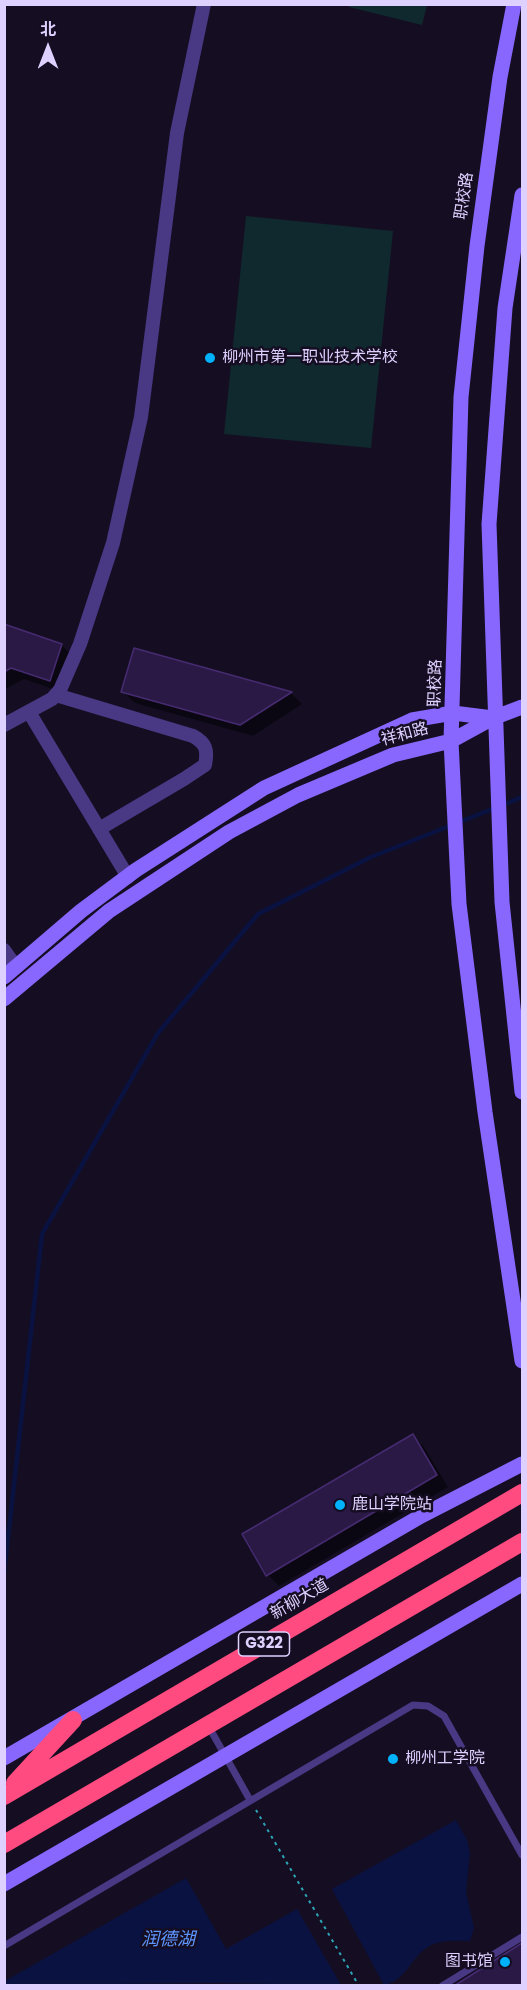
<!DOCTYPE html>
<html>
<head>
<meta charset="utf-8">
<style>
	body { margin:0 }
	#map { position:relative; width:527px; height:1990px; overflow:hidden; background:#150e23; font-family:Poppins,"Noto Sans SC",sans-serif }
	canvas { display:block }
	.frame { position:absolute; inset:0; border:6px solid #ded0ff; pointer-events:none }
	.north { position:absolute; left:18px; top:18px; width:60px; height:60px; -webkit-text-stroke:4px #150e23; paint-order:stroke; rotate:0deg; font-size:16px; font-weight:700; line-height:24px; text-align:center; color:#ded0ff }
	.north::after { content:''; display:block; margin:auto; width:21px; height:27px; background:#ded0ff; clip-path:polygon(50% 0,100% 100%,50% 72%,0 100%) }
</style>
</head>
<body>
<div id="map">
<canvas width="527" height="1990"></canvas>
<div class="frame"></div>
<div class="north">北</div>
</div>
<script>
const ctx = document.querySelector('canvas').getContext('2d');
ctx.lineJoin = 'round';
function paint(path, color) {
  ctx.fillStyle = color;
  ctx.fill(path, 'evenodd');
}
function stroke(path, color, width, dash) {
  ctx.strokeStyle = color;
  ctx.lineWidth = width;
  ctx.lineCap = dash ? 'butt' : 'round';
  ctx.setLineDash(dash || []);
  ctx.stroke(path);
}
function label(font, color, halo, rows, align = 'center') {
  ctx.font = font + ' Poppins,"Noto Sans SC",sans-serif';
  ctx.lineWidth = 5;
  ctx.setLineDash([]);
  ctx.textBaseline = 'middle';
  ctx.strokeStyle = halo;
  ctx.fillStyle = color;
  for (const [text, x, y, turn = 0] of rows) {
    ctx.save();
    ctx.translate(x, y);
    ctx.rotate((+turn || 0) * Math.PI / 180);
    ctx.textAlign = isNaN(turn) ? turn : align;
    if (halo) ctx.strokeText(text, 0, 0);
    ctx.fillText(text, 0, 0);
    ctx.restore();
  }
}
const green = new Path2D(`
	M 349,5 L 427,5 L 422,25 L 349,7 Z
	M 246,216 L 393,231 L 371,448 L 224,434 Z`);
const water = new Path2D(`
	M 456,1820 L 467,1840 L 470,1853 L 466,1892 L 474,1928 L 470,1941 C 455,1941 438,1939 425,1949 C 410,1960 405,1981 384,1985 L 332,1889 Z
	M 186,1878 L 226,1949 L 297,1909 L 341,1985 L 214,1983 L 5,1985 L 5,1981 Z`);
const shadow = new Path2D(`
	M 4,626 L 62,645 L 73,657 L 61,692 L 24,679 L 4,690 Z
	M 135,650 L 291,693 L 302,704 L 253,736 L 135,703 L 123,692 Z
	M 413,1436 L 424,1447 L 448,1487 L 279,1586 L 268,1575 Z
	M 522,1945 L 522,1986 L 455,1986 Z`);
const stream = new Path2D(`
	M 503,805 L 522,797
	M 4,1574 L 42,1234 L 158,1033 L 258,914 L 371,857 L 495,808`);
const building = new Path2D(`
	M 4,624 L 62,644 L 50,681 L 11,668 L 4,672 Z
	M 134,648 L 292,692 L 240,725 L 121,692 Z
	M 413,1434 L 437,1475 L 266,1576 L 242,1534 Z
	M 522,1943 L 522,1986 L 454,1986 Z`);
const path = new Path2D(`
	M 256,1810 L 359,1986`);
const lane = new Path2D(`
	M 209,1727 L 250,1800
	M 4,1946 L 413,1705 L 428,1706 L 444,1716 L 522,1855
	M 442,1986 L 522,1937`);
const street = new Path2D(`
	M 56,695 L 193,736 C 206,743 208,750 205,765 L 184,779 L 99,829
	M 29,712 L 128,877
	M 4,725 L 52,699 L 60,690 L 80,644 L 113,543 L 141,417 L 177,133 L 204,4
	M 4,950 L 16,967`);
const secondary = new Path2D(`
	M 514,4 L 500,77 L 477,246 L 461,397 L 451,741 L 459,904 L 485,1112 L 522,1361
	M 522,195 L 505,308 L 489,524 L 502,902 L 522,1092
	M 4,977 L 81,911 L 136,870 L 264,788 L 412,720 L 453,713 L 493,718
	M 4,999 L 109,911 L 229,832 L 298,795 L 393,755 L 451,741 L 493,718 L 522,707
	M 4,1758 L 421,1516 L 522,1464
	M 4,1884 L 522,1584`);
const highway = new Path2D(`
	M 15,1783 L 73,1720
	M 4,1796 L 522,1493
	M 4,1844 L 522,1542`);
const markers = [
	[210,358,6,"#00b2fb"],
	[340,1505,6,"#00b2fb"],
	[393,1759,6,"#00b2fb"],
	[505,1962,6,"#00b2fb"]
];
const shields = [
	[264,1644,51]
];
const shieldNames = [
	["G322",264,1644]
];
const streetNames = [
	["职校路",465,196,-82],
	["职校路",436,683,-88],
	["祥和路",405,735,-15],
	["新柳大道",300,1600,-30]
];
const poiNames = [
	["柳州市第一职业技术学校",222,358],
	["鹿山学院站",352,1505],
	["柳州工学院",405,1759],
	["图书馆",493,1962,"right"]
];
const waterNames = [
	["润德湖",168,1940]
];
paint(green, '#10292e');
paint(water, '#091241');
paint(shadow, '#0007');
stroke(stream, '#091241', 4.5);
paint(building, '#2a1945');
stroke(building, '#462b71', 1.5);
stroke(path, '#2ca5b7', 2, [3, 4.5]);
stroke(lane, '#493883', 7);
stroke(street, '#493883', 14);
stroke(secondary, '#8867ff', 15);
stroke(highway, '#ff4b7f', 18);
for (const [x, y, r, color] of markers) {
  const dot = new Path2D();
  dot.arc(x, y, r, 0, 2 * Math.PI);
  ctx.fillStyle = color;
  ctx.fill(dot);
  stroke(dot, '#150e23', 2);
}
for (const [x, y, w] of shields) {
  const box = new Path2D();
  box.roundRect(x - w / 2, y - 12, w, 24, 4.5);
  ctx.fillStyle = '#150e23';
  ctx.fill(box);
  stroke(box, '#ded0ff', 1.5);
}
label('bold 15px', '#ded0ff', null, shieldNames);
label('16px', '#ded0ff', '#150e23', streetNames);
label('16px', '#ded0ff', '#150e23', poiNames, 'left');
label('italic 18px', '#5e96ff', '#150e23', waterNames);
</script>
</body>
</html>
